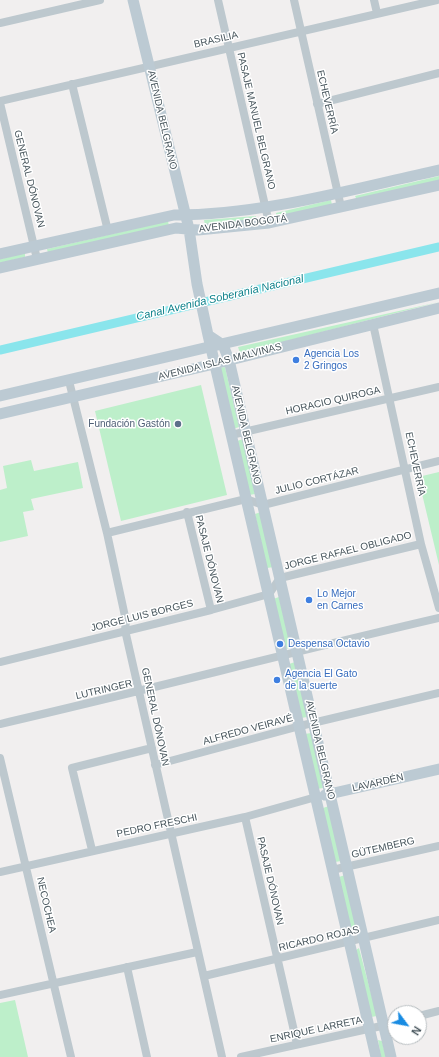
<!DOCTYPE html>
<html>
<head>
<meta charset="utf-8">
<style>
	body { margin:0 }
	#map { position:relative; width:439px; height:1057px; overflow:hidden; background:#f1efef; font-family:Helvetica,sans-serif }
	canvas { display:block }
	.north { position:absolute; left:387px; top:1005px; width:40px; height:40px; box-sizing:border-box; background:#fff; border:1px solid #b5bbbe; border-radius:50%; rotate:122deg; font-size:11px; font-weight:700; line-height:16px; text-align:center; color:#47555c }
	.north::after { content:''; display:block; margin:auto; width:14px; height:18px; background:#188be2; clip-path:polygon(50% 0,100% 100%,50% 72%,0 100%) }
</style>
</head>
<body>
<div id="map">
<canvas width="439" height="1057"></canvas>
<div class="north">N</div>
</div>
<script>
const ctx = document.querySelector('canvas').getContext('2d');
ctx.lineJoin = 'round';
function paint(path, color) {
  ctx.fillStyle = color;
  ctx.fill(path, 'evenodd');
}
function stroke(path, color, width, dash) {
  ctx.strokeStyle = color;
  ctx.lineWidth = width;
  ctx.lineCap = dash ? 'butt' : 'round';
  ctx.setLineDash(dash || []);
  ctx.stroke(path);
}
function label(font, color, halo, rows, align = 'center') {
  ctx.font = font + ' Helvetica,sans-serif';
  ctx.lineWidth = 3;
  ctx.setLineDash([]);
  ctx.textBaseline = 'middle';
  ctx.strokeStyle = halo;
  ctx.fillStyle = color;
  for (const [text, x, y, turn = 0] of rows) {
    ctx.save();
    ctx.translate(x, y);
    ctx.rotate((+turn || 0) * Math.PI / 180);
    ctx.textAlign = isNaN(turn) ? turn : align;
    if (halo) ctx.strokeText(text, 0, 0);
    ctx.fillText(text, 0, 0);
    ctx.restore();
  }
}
const green = new Path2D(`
	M 439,176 L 439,181 L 357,200 L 355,196 Z
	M 331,200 L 332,205 L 276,218 L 276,213 Z
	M 256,216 L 256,221 L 205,225 L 204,220 Z
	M 168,221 L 169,226 L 48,253 L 47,249 Z
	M 25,253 L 25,257 L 0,263 L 0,259 Z
	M 439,302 L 240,353 L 238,347 Z
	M 225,367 L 239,427 L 233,429 L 219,368 Z
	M 201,385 L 227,495 L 121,521 L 95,411 Z
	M 243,439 L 255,494 L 249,495 L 237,441 Z
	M 31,460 L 34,471 L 78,462 L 83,488 L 31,499 L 34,510 L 23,512 L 28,536 L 0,542 L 0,490 L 7,488 L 3,466 Z
	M 439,472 L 439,565 L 418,477 Z
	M 261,512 L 274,567 L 267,568 L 255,514 Z
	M 279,597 L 291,648 L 285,649 L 273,599 Z
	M 295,662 L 307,717 L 301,718 L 289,664 Z
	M 311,733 L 323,788 L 317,789 L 305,734 Z
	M 329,806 L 341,861 L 335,862 L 323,808 Z
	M 345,875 L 357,930 L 351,931 L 339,877 Z
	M 359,948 L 377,1016 L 371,1017 L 356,950 Z
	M 15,1000 L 28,1057 L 0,1057 L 0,1003 Z
	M 378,1040 L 382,1041 L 386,1057 L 381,1057 Z`);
const canal = new Path2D(`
	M 0,350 L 439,247`);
const street = new Path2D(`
	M 218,0 L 269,223
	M 294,0 L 341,207
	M 374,0 L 377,13
	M 0,23 L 100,0
	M 72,84 L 108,231
	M 0,101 L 437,0
	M 0,103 L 37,259
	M 317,104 L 439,73
	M 373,324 L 421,544 L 439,608
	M 69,381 L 107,533 L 126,621 L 125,630 L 222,1057
	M 231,435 L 439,387
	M 187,512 L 211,610
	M 107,533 L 246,499 L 263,505 L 439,461
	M 0,662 L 211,610 L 269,594 L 280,578 L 421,544
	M 0,724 C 147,690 292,652 439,618
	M 0,758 L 71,1057
	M 155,765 L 300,726 L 439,693
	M 245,817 L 297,1044
	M 92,850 L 72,768 L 152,748
	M 332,870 L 439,846
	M 0,872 L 245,817 L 316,797
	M 127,967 L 147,1057
	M 204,976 L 439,920
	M 0,995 L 197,952
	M 419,1016 L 439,1011
	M 241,1057 L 395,1023`);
const secondary = new Path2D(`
	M 133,0 L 189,229 L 197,284 L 208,335 L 376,1057
	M 0,254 L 174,215 C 263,215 352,189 439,170
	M 0,268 L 176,228 L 198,230 L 269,223 L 439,185
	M 208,335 L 223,345 L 229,360 L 391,1057
	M 0,396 L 439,293
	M 0,414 L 214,364 L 439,308
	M 325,795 L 439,769`);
const markers = [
	[296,360,4,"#3f7fe0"],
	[178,424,4,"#5c6f8a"],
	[309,600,4,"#3f7fe0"],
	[280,644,4,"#3f7fe0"],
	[277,680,4,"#3f7fe0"]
];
const streetNames = [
	["BRASILIA",216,40,-13],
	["ECHEVERRÍA",327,102,77],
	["AVENIDA BELGRANO",162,120,77],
	["PASAJE MANUEL BELGRANO",256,121,77],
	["GENERAL DÓNOVAN",29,179,76],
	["AVENIDA BOGOTÁ",243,224,-7],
	["AVENIDA ISLAS MALVINAS",220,362,-14],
	["HORACIO QUIROGA",333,401,-13],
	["AVENIDA BELGRANO",246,435,77],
	["ECHEVERRÍA",415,464,78],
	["JULIO CORTÁZAR",317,481,-14],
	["JORGE RAFAEL OBLIGADO",348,551,-14],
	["PASAJE DÓNOVAN",209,559,76],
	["JORGE LUIS BORGES",142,616,-14],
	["LUTRINGER",104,690,-13],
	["GENERAL DÓNOVAN",155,717,78],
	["ALFREDO VEIRAVÉ",248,730,-15],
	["AVENIDA BELGRANO",320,750,77],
	["LAVARDÉN",378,783,-13],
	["PEDRO FRESCHI",157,826,-12],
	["GÜTEMBERG",383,848,-13],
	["PASAJE DÓNOVAN",270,881,77],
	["NECOCHEA",46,905,77],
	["RICARDO ROJAS",319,939,-13],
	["ENRIQUE LARRETA",316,1030,-12]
];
const shopNames = [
	["Agencia Los",304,354],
	["2 Gringos",304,366],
	["Lo Mejor",317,594],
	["en Carnes",317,606],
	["Despensa Octavio",288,644],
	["Agencia El Gato",285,674],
	["de la suerte",285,686]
];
const serviceNames = [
	["Fundación Gastón",170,424]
];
const waterNames = [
	["Canal Avenida Soberanía Nacional",220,298,-13]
];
paint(green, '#bdefca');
stroke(canal, '#8ae5ec', 9);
stroke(street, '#bdc8ce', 8);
stroke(secondary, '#bccad3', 11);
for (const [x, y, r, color] of markers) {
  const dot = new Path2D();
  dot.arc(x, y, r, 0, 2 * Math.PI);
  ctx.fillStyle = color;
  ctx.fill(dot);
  stroke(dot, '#fff', 1.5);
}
label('10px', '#47555c', '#fff', streetNames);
label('10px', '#366cbe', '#fff', shopNames, 'left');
label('10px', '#4e5e75', '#fff', serviceNames, 'right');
label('italic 11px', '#0d828b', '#fff', waterNames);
</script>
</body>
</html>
